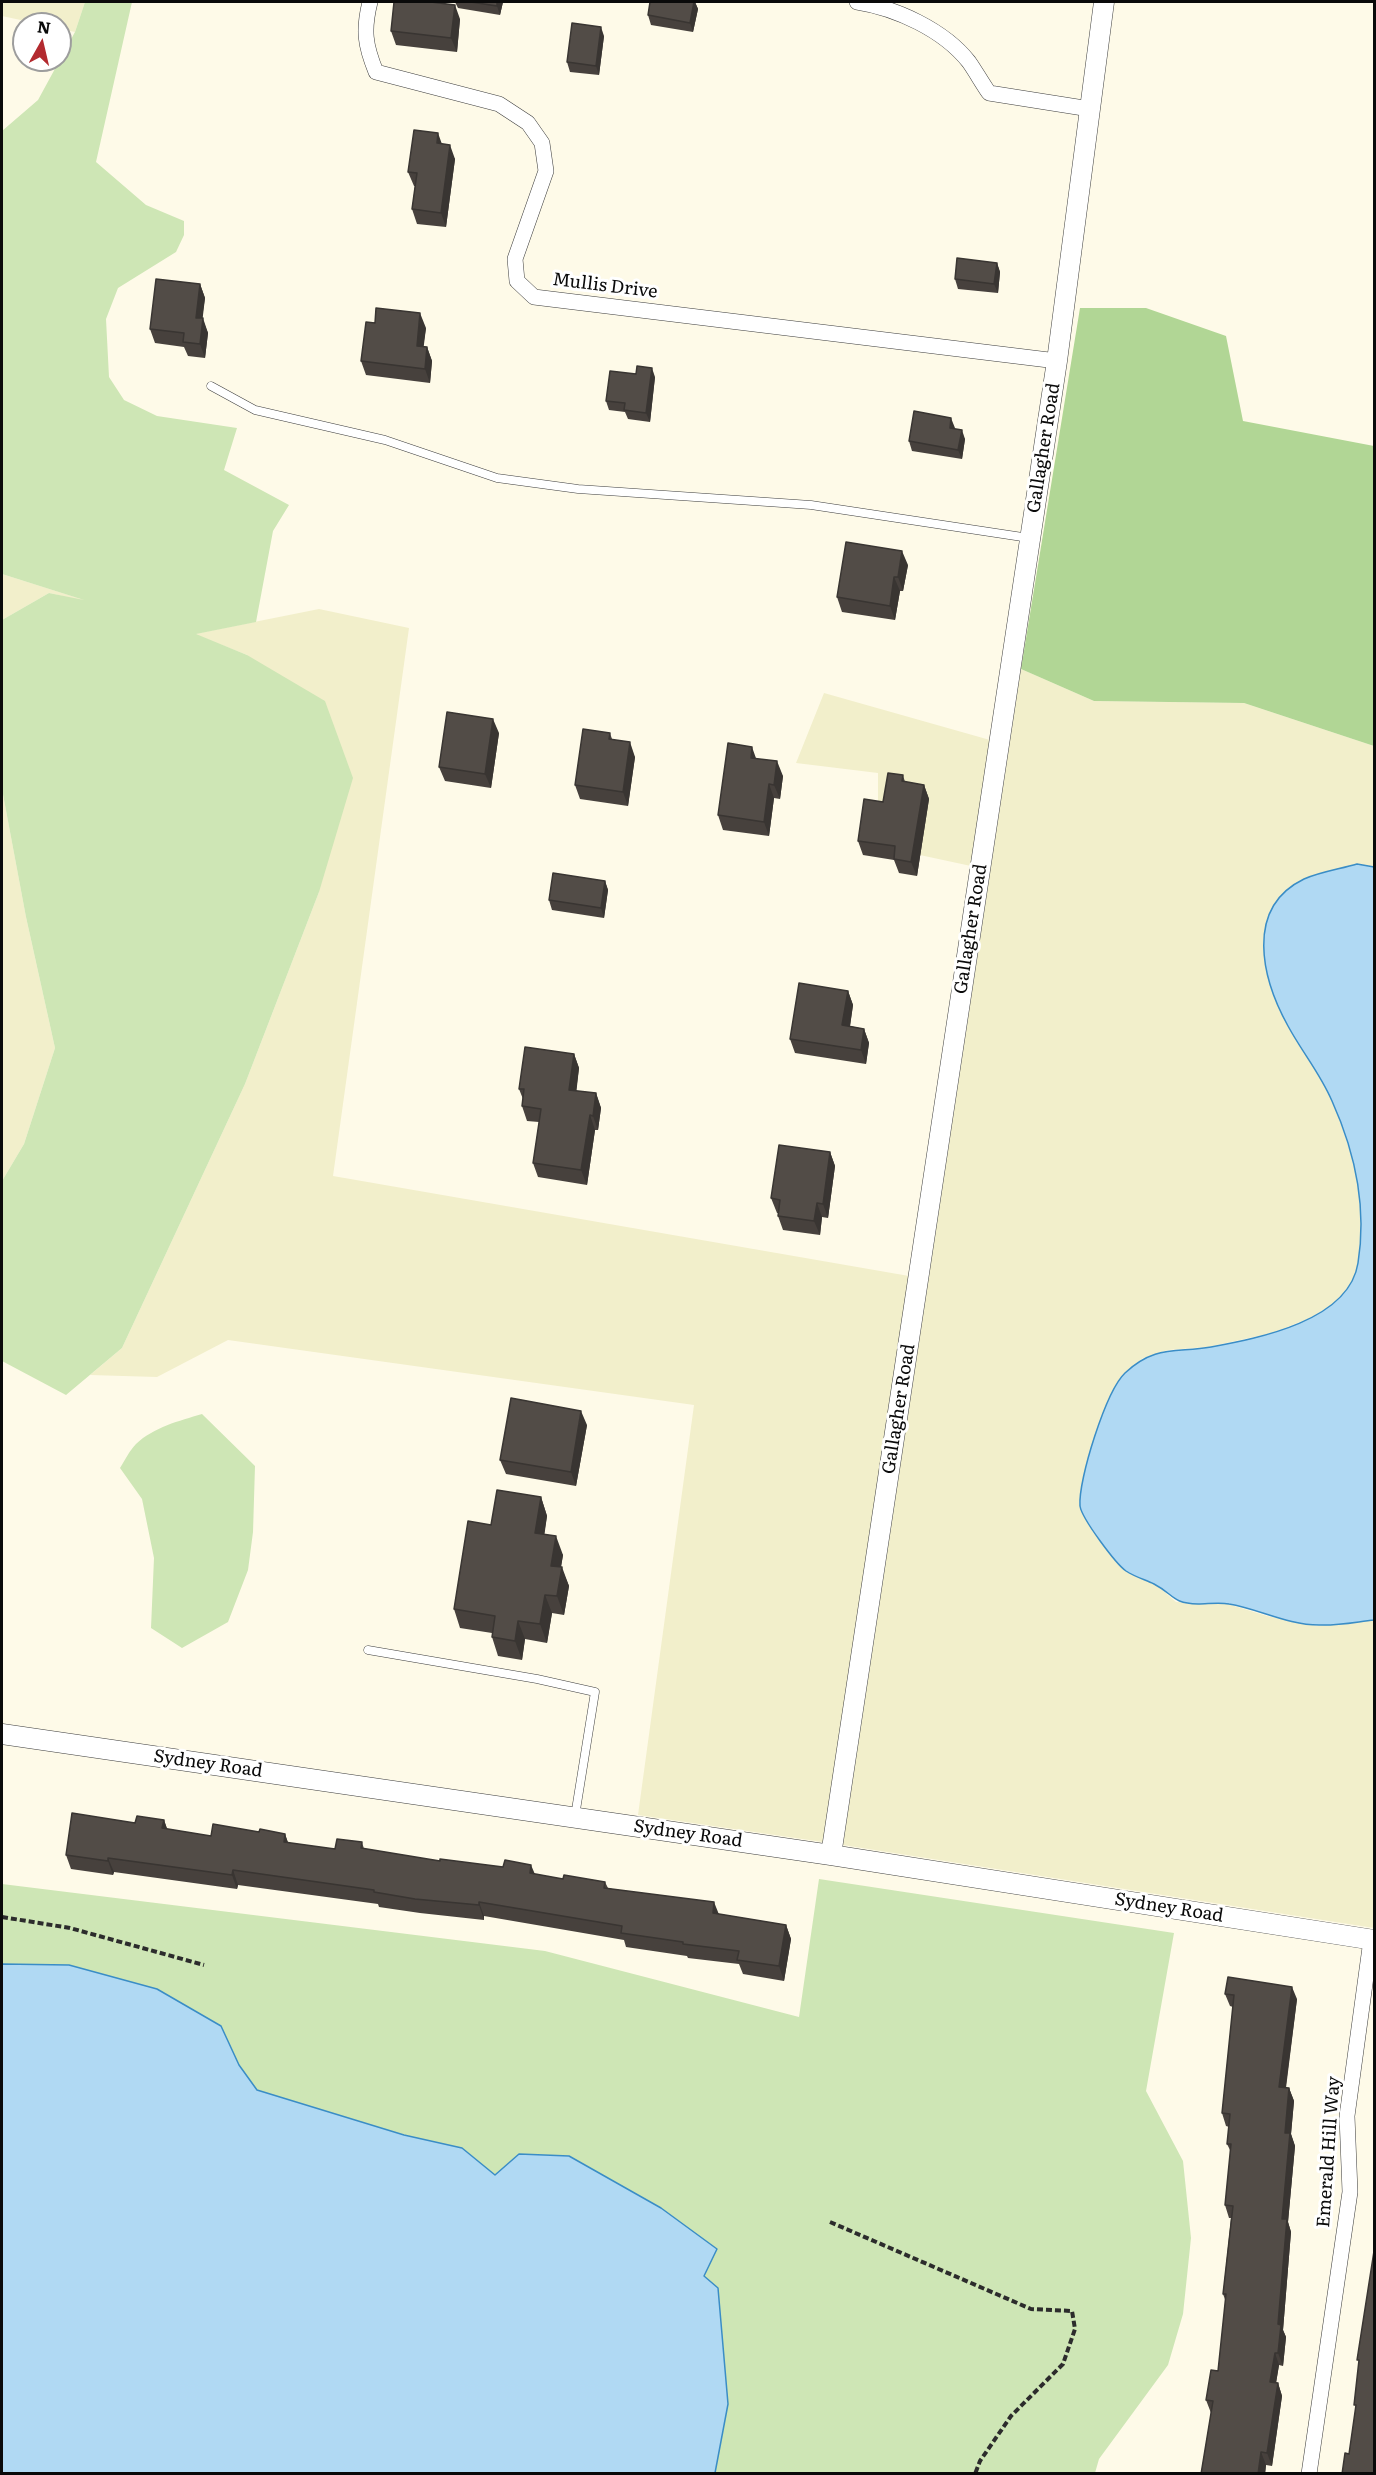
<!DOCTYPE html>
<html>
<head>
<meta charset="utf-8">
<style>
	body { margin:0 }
	#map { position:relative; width:1376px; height:2475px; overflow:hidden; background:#fefae8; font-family:Literata,serif }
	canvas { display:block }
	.frame { position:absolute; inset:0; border:3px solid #0a0a0a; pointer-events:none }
	.north { position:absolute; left:12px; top:12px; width:60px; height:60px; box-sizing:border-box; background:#fff; border:2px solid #9d9d9d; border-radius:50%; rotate:8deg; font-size:16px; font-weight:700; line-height:24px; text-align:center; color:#0a0a0a }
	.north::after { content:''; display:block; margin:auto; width:21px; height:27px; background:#b32a2f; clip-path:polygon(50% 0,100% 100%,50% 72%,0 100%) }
</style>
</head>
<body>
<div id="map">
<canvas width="1376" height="2475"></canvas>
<div class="frame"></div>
<div class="north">N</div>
</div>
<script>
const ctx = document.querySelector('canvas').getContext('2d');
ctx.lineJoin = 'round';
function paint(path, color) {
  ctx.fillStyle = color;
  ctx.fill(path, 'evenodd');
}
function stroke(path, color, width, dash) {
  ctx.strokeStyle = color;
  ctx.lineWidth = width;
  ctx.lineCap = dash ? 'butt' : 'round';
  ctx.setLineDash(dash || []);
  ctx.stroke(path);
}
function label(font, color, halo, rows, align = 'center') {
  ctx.font = font + ' Literata,serif';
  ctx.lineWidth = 6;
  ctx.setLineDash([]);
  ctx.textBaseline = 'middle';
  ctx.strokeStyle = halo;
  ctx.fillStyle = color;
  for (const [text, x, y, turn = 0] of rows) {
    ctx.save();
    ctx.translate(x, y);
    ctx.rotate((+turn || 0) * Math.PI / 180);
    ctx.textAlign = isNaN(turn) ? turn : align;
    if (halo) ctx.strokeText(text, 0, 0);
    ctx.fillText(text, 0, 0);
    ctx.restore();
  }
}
const farmland = new Path2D(`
	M 2,2 L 85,2 L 75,32 L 60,29 L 60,24 L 39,24 L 2,16 Z
	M 2,574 L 94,603 L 49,593 L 2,620 Z
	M 319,609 L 409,628 L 333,1176 L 909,1276 L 823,1842 L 638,1815 L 694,1405 L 228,1340 L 157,1377 L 90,1375 L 122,1348 L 245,1084 L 319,892 L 247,655 L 194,634 Z
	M 1021,669 L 1094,701 L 1244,703 L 1374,746 L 1374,867 L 1357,864 L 1314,1064 L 1334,1104 L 1354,1163 L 1361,1209 L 1361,1242 L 1356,1276 L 1341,1299 L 1310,1318 L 1272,1333 L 1208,1347 L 1168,1350 L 1143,1358 L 1122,1375 L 1108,1402 L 1090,1451 L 1082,1483 L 1114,1556 L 1125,1570 L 1158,1586 L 1176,1602 L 1228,1604 L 1267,1616 L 1317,1626 L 1374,1620 L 1374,1928 L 843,1845 Z
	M 824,693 L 990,740 L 971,866 L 878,846 L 878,773 L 796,763 Z
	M 2,789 L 26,917 L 55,1048 L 24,1144 L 2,1181 Z`);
const green = new Path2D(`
	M 85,2 L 132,2 L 96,162 L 146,205 L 184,221 L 184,235 L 176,252 L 118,288 L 106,319 L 109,377 L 124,400 L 157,416 L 237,428 L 224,470 L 289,505 L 273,531 L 256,622 L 196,634 L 247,655 L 325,701 L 353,778 L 319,892 L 245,1084 L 122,1348 L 66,1395 L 2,1361 L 2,1181 L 24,1144 L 55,1048 L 26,917 L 2,789 L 2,620 L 49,593 L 84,600 L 2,574 L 2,131 L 38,100 L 75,32 Z
	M 202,1414 L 255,1466 L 253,1532 L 248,1570 L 228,1622 L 182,1648 L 151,1628 L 154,1558 L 142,1499 L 120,1468 C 125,1460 130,1450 136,1444 C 154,1427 179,1421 202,1414 Z
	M 819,1879 L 1174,1933 L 1146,2091 L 1183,2161 L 1191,2238 L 1183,2314 L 1168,2365 L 1099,2459 L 1095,2473 L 2,2474 L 2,1884 L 545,1951 L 799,2017 Z`);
const forest = new Path2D(`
	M 1080,308 L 1146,308 L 1226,336 L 1243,421 L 1374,446 L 1374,746 L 1244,703 L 1094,701 L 1021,669 Z`);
const water = new Path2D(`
	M 1357,864 L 1374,867 L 1374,1620 C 1356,1622 1337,1626 1319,1625 C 1288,1625 1259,1609 1229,1604 C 1219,1602 1208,1604 1198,1604 C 1171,1603 1175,1595 1154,1584 C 1146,1580 1135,1577 1126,1571 C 1116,1564 1082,1519 1080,1506 C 1078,1480 1106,1391 1125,1373 C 1155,1345 1175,1353 1211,1347 C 1259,1338 1349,1321 1358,1263 C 1367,1207 1355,1152 1332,1101 C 1320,1073 1302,1052 1288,1026 C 1262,979 1244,908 1304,879 C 1320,872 1340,869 1357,864 Z
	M 2,1964 L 69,1965 L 157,1989 L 221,2026 L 239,2065 L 257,2090 L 404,2135 L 462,2148 L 495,2175 L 519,2154 L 569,2156 L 661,2208 L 717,2249 L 704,2276 L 718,2288 L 728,2404 L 715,2473 L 2,2473 Z`);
const path = new Path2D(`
	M 2,1917 L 70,1928 L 204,1965
	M 830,2222 L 1031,2309 L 1072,2311 L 1075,2329 L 1063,2364 L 1011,2416 L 980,2461 L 975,2474`);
const service = new Path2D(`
	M 211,386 L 255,410 L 385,440 L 497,478 L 578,489 L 811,505 L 1029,538
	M 368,1650 L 537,1679 L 595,1692 L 575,1816`);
const minor = new Path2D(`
	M 370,2 C 363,30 365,45 376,72 L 499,104 L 528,123 L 542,143 L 546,171 L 515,259 L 517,281 L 534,297 L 1057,361
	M 857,2 C 896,8 944,30 969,62 C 976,72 982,83 989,93 L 1090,109
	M 1309,2474 L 1350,2192 L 1347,2116 L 1371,1940`);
const tertiary = new Path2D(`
	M 2,1734 L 831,1855 L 1374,1940
	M 831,1855 L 1057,361 L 1104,2`);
const wall = new Path2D(`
	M 455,2 L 503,2 L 500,15 L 458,8 Z
	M 650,2 L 695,2 L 698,9 L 693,32 L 651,25 L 648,15 Z
	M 460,19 L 457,52 L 396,45 L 391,31 Z
	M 604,36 L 599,75 L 570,72 L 567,62 Z
	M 442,144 L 455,159 L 446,227 L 417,224 L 412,209 L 415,186 L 414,186 L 408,172 Z
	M 997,263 L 1000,272 L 998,293 L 958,289 L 955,279 Z
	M 200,284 L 205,298 L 202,318 L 208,333 L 205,358 L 188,356 L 184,347 L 155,343 L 150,329 Z
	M 426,328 L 423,347 L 427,347 L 432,361 L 430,383 L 366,375 L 361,361 Z
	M 655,377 L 650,422 L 628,419 L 625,412 L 609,410 L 606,401 Z
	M 955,428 L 955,429 L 965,439 L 962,459 L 912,451 L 909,441 Z
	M 908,565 L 903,591 L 900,591 L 895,620 L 842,612 L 837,597 Z
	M 499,733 L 491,788 L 445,781 L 439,767 Z
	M 610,733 L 612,739 L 635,757 L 628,806 L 580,799 L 575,785 Z
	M 756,758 L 783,776 L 780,799 L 774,798 L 769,836 L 723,830 L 718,815 Z
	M 903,775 L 905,782 L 924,785 L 929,799 L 917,876 L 899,873 L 894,860 L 863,855 L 858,841 Z
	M 605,881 L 608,890 L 604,918 L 552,910 L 549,900 Z
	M 848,991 L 853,1005 L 850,1026 L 864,1029 L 869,1043 L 866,1064 L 795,1053 L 790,1039 Z
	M 574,1054 L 579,1068 L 576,1091 L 596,1093 L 601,1108 L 598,1130 L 595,1130 L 587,1185 L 538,1177 L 533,1163 L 539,1122 L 527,1121 L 522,1106 L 523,1099 L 519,1089 Z
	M 830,1152 L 835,1166 L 828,1218 L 822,1217 L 820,1235 L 783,1230 L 778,1216 L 778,1213 L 777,1213 L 771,1198 Z
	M 587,1425 L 576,1486 L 506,1474 L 500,1460 Z
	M 541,1497 L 547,1516 L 544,1534 L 563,1555 L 561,1567 L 569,1586 L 564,1615 L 552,1613 L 547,1643 L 525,1639 L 522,1660 L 498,1656 L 492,1637 L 492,1633 L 460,1628 L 454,1609 L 491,1525 Z
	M 164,1820 L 167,1829 L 211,1836 L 259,1832 L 285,1834 L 288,1843 L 335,1849 L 362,1842 L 364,1849 L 440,1861 L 535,1874 L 563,1879 L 605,1882 L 608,1888 L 719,1914 L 786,1925 L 791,1939 L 784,1981 L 743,1974 L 739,1964 L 688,1958 L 687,1956 L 626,1947 L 624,1940 L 484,1916 L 484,1920 L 420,1913 L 379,1907 L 378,1904 L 238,1885 L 237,1889 L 114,1872 L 113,1875 L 71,1869 L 66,1855 L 135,1823 Z
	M 1225,1994 L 1297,1999 L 1286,2088 L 1289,2088 L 1294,2101 L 1291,2134 L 1295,2146 L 1288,2222 L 1291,2232 L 1283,2330 L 1286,2337 L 1283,2366 L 1279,2365 L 1276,2383 L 1278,2383 L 1282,2396 L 1272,2466 L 1266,2465 L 1265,2474 L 1201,2474 L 1211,2413 L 1206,2400 L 1218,2371 L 1226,2302 L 1223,2294 L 1231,2218 L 1229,2218 L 1225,2205 L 1231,2152 L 1227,2144 L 1229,2127 L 1226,2126 L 1222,2113 L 1233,2007 L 1230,2006 Z`);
const shadedWall = new Path2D(`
	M 497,2 L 503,2 L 500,15 L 497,6 Z
	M 694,2 L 695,2 L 698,9 L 693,32 L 690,23 Z
	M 455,5 L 460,19 L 457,52 L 451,38 Z
	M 601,27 L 604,36 L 599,75 L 596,66 Z
	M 438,133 L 443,147 L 437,143 Z
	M 450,145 L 455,159 L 446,227 L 441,213 Z
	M 997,263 L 1000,272 L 998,293 L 994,284 Z
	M 200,284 L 205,298 L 201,332 L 196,318 Z
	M 420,313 L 426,328 L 422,360 L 417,346 Z
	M 203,318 L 208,333 L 205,358 L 200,344 Z
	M 427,347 L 432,361 L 430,383 L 425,369 Z
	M 652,368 L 655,377 L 650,422 L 646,413 Z
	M 951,418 L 955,428 L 953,437 L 950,428 Z
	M 962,430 L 965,439 L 962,459 L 958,450 Z
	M 902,551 L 908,565 L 903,591 L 898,577 Z
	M 894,577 L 900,591 L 895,620 L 890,606 Z
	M 493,719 L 499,733 L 491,788 L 485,774 Z
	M 630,742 L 635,757 L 628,806 L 623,792 Z
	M 752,747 L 757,761 L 751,758 Z
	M 777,761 L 783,776 L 780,799 L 774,785 Z
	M 769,784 L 774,798 L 769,836 L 764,822 Z
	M 924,785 L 929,799 L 917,876 L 911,862 Z
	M 605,881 L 608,890 L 604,918 L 601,908 Z
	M 848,991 L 853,1005 L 848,1040 L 842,1025 Z
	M 864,1029 L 869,1043 L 866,1064 L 861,1050 Z
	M 574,1054 L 579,1068 L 575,1104 L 569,1090 Z
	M 596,1093 L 601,1108 L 598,1130 L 593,1116 Z
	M 590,1115 L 595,1130 L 587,1185 L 581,1170 Z
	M 830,1152 L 835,1166 L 828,1218 L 823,1204 Z
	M 817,1203 L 822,1217 L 820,1235 L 814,1221 Z
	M 581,1411 L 587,1425 L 576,1486 L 571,1472 Z
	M 541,1497 L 547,1516 L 542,1552 L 535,1533 Z
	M 556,1536 L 563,1555 L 558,1584 L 551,1566 Z
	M 562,1567 L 569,1586 L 564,1615 L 557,1596 Z
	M 545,1595 L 552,1613 L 547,1643 L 540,1624 Z
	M 518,1621 L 525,1639 L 522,1660 L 515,1641 Z
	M 164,1820 L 169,1834 L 162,1828 Z
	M 285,1834 L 290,1848 L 284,1842 Z
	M 108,1858 L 114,1872 L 113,1875 L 108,1861 Z
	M 531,1865 L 537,1879 L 530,1873 Z
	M 233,1870 L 238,1885 L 237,1889 L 232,1875 Z
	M 479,1902 L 484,1916 L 484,1920 L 479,1905 Z
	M 714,1902 L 720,1917 L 713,1913 Z
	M 786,1925 L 791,1939 L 784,1981 L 779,1966 Z
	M 1292,1987 L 1297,1999 L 1284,2100 L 1279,2087 Z
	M 1289,2088 L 1294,2101 L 1291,2134 L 1295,2146 L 1288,2222 L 1291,2232 L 1283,2330 L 1286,2337 L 1283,2366 L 1278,2353 L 1278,2324 L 1285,2133 Z
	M 1275,2353 L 1279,2365 L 1274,2395 L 1270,2382 Z
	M 1278,2383 L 1282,2396 L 1272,2466 L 1267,2453 Z
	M 1261,2452 L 1266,2465 L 1265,2474 L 1258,2474 Z`);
const building = new Path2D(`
	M 394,2 L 431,2 L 455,5 L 451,38 L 391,31 Z
	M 471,2 L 497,2 L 497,6 Z
	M 650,2 L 694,2 L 690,23 L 648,15 Z
	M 572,23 L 601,27 L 596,66 L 567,62 Z
	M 414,130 L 438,133 L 437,143 L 450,145 L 441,213 L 412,209 L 417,173 L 408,172 Z
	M 957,258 L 997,263 L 994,284 L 955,279 Z
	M 156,279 L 200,284 L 196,318 L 203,318 L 200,344 L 183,342 L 184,333 L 150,329 Z
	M 376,308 L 420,313 L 417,346 L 427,347 L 425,369 L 361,361 L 366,322 L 375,323 Z
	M 637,366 L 652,368 L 646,413 L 624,410 L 625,403 L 606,401 L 610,371 L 636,374 Z
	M 914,411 L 951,418 L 950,428 L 962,430 L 958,450 L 909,441 Z
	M 846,542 L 902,551 L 898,577 L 894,577 L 890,606 L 837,597 Z
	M 447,712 L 493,719 L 485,774 L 439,767 Z
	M 583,729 L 610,733 L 609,739 L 630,742 L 623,792 L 575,785 Z
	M 728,743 L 752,747 L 751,758 L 777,761 L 774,785 L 769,784 L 764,822 L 718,815 Z
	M 888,773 L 903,775 L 902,781 L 924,785 L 911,862 L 894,859 L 895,846 L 858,841 L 864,799 L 883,802 Z
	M 553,873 L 605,881 L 601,908 L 549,900 Z
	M 799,983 L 848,991 L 842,1025 L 864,1029 L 861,1050 L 790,1039 Z
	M 525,1047 L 574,1054 L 569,1090 L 596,1093 L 593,1116 L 590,1115 L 581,1170 L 533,1163 L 541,1109 L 522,1106 L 524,1089 L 519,1089 Z
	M 779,1145 L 830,1152 L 823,1204 L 817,1203 L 814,1221 L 778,1216 L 780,1200 L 771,1198 Z
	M 511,1398 L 581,1411 L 571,1472 L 500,1460 Z
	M 497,1490 L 541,1497 L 535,1533 L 556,1536 L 551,1566 L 562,1567 L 557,1596 L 545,1595 L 540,1624 L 518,1621 L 515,1641 L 492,1637 L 495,1616 L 454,1609 L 468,1521 L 491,1525 Z
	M 72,1813 L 135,1823 L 137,1816 L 164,1820 L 162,1828 L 211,1836 L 213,1824 L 259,1832 L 260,1829 L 285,1834 L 284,1842 L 335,1849 L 337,1839 L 362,1842 L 361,1848 L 440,1861 L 440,1859 L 503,1867 L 505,1860 L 531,1865 L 530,1873 L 563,1879 L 564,1875 L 605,1882 L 604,1888 L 714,1902 L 713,1913 L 786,1925 L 779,1966 L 737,1960 L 739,1951 L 683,1944 L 683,1942 L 621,1933 L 622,1926 L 479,1902 L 479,1905 L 415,1899 L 374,1892 L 374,1890 L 233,1870 L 232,1875 L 108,1858 L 108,1861 L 66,1855 Z
	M 1228,1977 L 1292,1987 L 1279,2087 L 1289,2088 L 1285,2133 L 1290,2133 L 1282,2219 L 1287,2219 L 1278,2324 L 1281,2325 L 1278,2353 L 1275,2353 L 1270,2382 L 1278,2383 L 1267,2453 L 1261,2452 L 1258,2474 L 1201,2474 L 1213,2401 L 1206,2400 L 1211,2370 L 1218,2371 L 1226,2294 L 1223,2294 L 1233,2206 L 1225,2205 L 1231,2144 L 1227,2144 L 1230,2114 L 1222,2113 L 1234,1995 L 1225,1994 Z
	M 1374,2251 L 1374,2474 L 1342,2474 L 1345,2453 L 1349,2454 L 1356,2405 L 1354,2405 L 1359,2360 L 1357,2360 Z`);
const streetNames = [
	["Mullis Drive",605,286,7],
	["Gallagher Road",1044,448,-81],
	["Gallagher Road",971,929,-81],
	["Gallagher Road",899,1409,-81],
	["Sydney Road",208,1764,8],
	["Sydney Road",688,1834,8],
	["Sydney Road",1169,1908,9],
	["Emerald Hill Way",1329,2152,-86]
];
paint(farmland, '#f2efcb');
paint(green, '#cee6b5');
paint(forest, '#b1d695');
paint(water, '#b0d9f3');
stroke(water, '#3a8dc6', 1.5);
stroke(service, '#3d3d3d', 9);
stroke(minor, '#3d3d3d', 16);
stroke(tertiary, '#3d3d3d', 21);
stroke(path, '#2c2c2c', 4, [6, 3]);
stroke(service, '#fff', 8);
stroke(minor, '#fff', 15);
stroke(tertiary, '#fff', 20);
paint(wall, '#47413d');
paint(shadedWall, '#393532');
paint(building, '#524c47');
stroke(building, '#393532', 1.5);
label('18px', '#0a0a0a', '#fff', streetNames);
</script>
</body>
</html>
